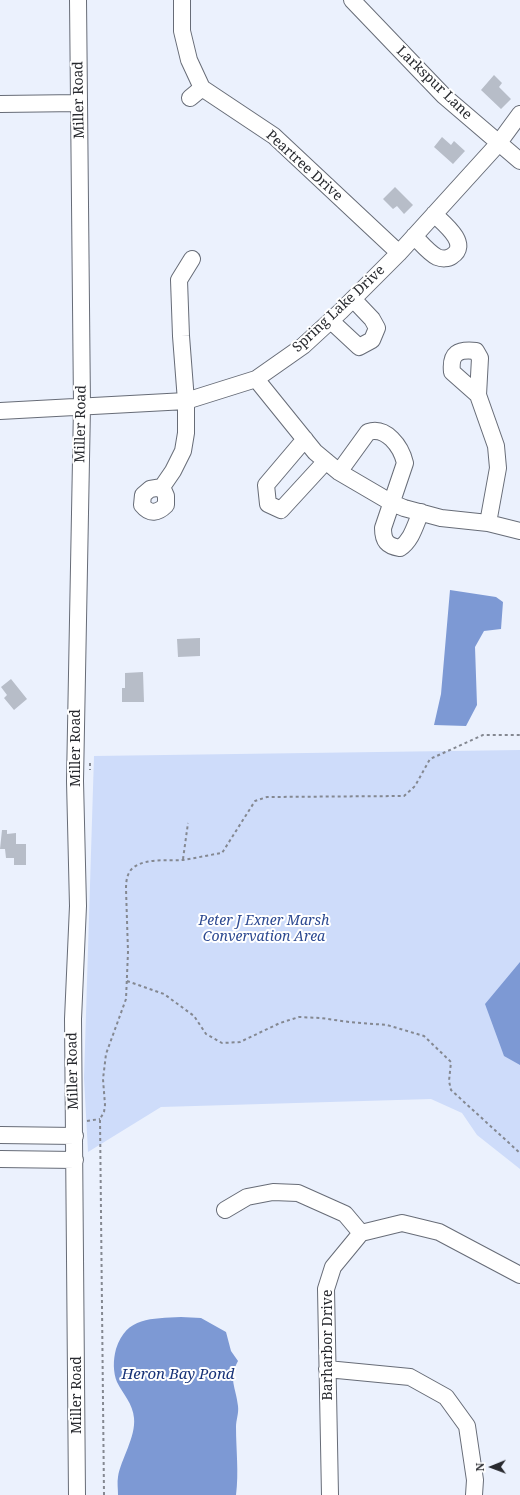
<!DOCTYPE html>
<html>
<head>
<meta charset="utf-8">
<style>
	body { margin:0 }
	#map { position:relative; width:520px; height:1495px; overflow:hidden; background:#ebf1fd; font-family:"Noto Serif",serif }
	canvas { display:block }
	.north { position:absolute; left:472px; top:1447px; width:40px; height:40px; -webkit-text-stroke:3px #fff; paint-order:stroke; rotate:269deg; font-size:11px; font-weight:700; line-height:16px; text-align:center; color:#282a2f }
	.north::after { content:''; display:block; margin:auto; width:14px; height:18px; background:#282a2f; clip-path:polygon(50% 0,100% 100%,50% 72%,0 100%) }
</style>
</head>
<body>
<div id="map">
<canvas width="520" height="1495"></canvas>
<div class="north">N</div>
</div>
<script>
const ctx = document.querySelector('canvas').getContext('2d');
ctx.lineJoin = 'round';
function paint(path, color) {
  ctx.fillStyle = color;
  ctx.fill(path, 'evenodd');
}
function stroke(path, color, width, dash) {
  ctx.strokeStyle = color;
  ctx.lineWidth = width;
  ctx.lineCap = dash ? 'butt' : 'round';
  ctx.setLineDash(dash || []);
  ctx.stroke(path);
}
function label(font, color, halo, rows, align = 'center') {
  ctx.font = font + ' "Noto Serif",serif';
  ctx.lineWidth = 4;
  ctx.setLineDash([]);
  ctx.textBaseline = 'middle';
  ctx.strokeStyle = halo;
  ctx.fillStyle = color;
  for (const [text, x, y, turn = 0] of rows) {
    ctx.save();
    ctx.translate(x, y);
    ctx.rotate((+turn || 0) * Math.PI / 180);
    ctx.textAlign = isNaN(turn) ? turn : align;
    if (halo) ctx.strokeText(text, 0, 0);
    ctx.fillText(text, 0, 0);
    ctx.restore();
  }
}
const green = new Path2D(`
	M 520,750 L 520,1169 L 477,1135 L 462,1113 L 431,1099 L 161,1107 L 88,1152 L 84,1078 L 94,756 Z`);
const water = new Path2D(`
	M 450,590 L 496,597 L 503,602 L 501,629 L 484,631 L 475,647 L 477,705 L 466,726 L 434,725 L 441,694 Z
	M 520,962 L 520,1065 L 504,1056 L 485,1004 Z
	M 181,1317 L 201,1318 L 226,1332 L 231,1351 L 238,1361 C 228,1379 236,1387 238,1406 C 239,1413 236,1420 236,1427 C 236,1450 239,1472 236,1495 L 118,1495 C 118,1489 117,1482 118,1477 C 121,1459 136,1437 134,1418 C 133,1404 123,1394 117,1382 C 113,1372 113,1360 116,1349 C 127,1316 151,1319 181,1317 Z`);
const building = new Path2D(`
	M 494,75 L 502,83 L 499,87 L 511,99 L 501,109 L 481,90 Z
	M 442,137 L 451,145 L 454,141 L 465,151 L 453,164 L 434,147 Z
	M 395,187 L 413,205 L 404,214 L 397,206 L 393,209 L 383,199 Z
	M 200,638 L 200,656 L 178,657 L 177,639 Z
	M 143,672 L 144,702 L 122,702 L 122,688 L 125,688 L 125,673 Z
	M 11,679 L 27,699 L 14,710 L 4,698 L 7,695 L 1,687 Z
	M 2,830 L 7,830 L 7,834 L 16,833 L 16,844 L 26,844 L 26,865 L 14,865 L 14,858 L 6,858 L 5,849 L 0,849 Z`);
const path = new Path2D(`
	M 90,763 L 90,770
	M 183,859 L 188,823
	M 127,981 L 164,994 L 194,1016 L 206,1034 L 222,1043 L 240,1042 L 280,1023 L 299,1017 L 321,1018 L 349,1022 L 387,1025 L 424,1036 L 451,1062 L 449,1081 L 451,1090 L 520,1153
	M 87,1121 L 100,1119
	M 104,1495 L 100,1119 L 104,1112 L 105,1105 L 103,1079 L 106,1054 L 126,999 L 128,952 L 126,889 C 126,881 127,872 134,867 C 147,858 168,861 183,860 C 196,858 209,855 222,853 L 255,801 L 267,797 L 404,796 L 415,786 L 430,759 L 483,735 L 520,735`);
const minor = new Path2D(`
	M 182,0 L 182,31 L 189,60 L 202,88 L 274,136 L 399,253
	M 352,0 L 444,96 L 520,161
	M 190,98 L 202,88
	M 0,104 L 79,103
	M 414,236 C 421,243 429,253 437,257 C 442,259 448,259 452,256 C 471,244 442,222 434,214
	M 331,321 L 359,347 L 372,340 L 377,328 L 372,319 L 353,299
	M 256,379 L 315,452 L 339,472 L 392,503 L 404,508 L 441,518 L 488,523 L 520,531
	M 478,395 L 452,372 C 450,353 458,349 476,351 L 480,358 L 478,395 L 496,446 L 498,468 L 488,523
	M 0,411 L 186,401 L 256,379 L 303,346 L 341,311 L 399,253 L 498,144 L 520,114
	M 305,439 L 266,485 L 268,504 L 281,510 L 326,461
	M 339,472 L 368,432 C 386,426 401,446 405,463 L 383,528 C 383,541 387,546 400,548 C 412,540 415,525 421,512
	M 162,487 L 166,496 L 166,505 C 158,513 150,515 142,505 L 143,495 L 150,489 L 162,487 L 173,471 L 183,451 L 186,433 L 186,401 L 181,336 L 179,280 L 192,259
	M 0,1135 L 75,1136
	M 0,1159 L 75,1160
	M 225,1210 L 247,1197 L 273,1192 L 298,1193 L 345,1214 L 361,1233
	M 327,1369 L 410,1377 L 446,1397 L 467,1426 L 475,1480 L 474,1495
	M 77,1495 L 73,1019 L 78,906 L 75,781 L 82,406 L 78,0
	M 330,1495 L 326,1289 L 333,1267 L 361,1233 L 402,1223 L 439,1232 L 520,1275`);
const streetNames = [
	["Larkspur Lane",434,83,44],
	["Miller Road",79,100,-91],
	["Peartree Drive",304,166,42],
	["Spring Lake Drive",339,309,-43],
	["Miller Road",81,424,-89],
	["Miller Road",76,748,-90],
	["Miller Road",73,1071,-91],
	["Barharbor Drive",328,1345,-90],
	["Miller Road",77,1395,-90]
];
const parkNames = [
	["Peter J Exner Marsh",264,921],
	["Convervation Area",264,937]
];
const waterNames = [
	["Heron Bay Pond",178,1375]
];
paint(green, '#cedcfa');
paint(water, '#7d99d4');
paint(building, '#b7bdc8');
stroke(minor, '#676c77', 18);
stroke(path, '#848891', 2, [3, 3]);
stroke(minor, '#fff', 16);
label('14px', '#282a2f', '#fff', streetNames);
label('italic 14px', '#2c4991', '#fff', parkNames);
label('italic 15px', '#183378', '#fff', waterNames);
</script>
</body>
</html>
